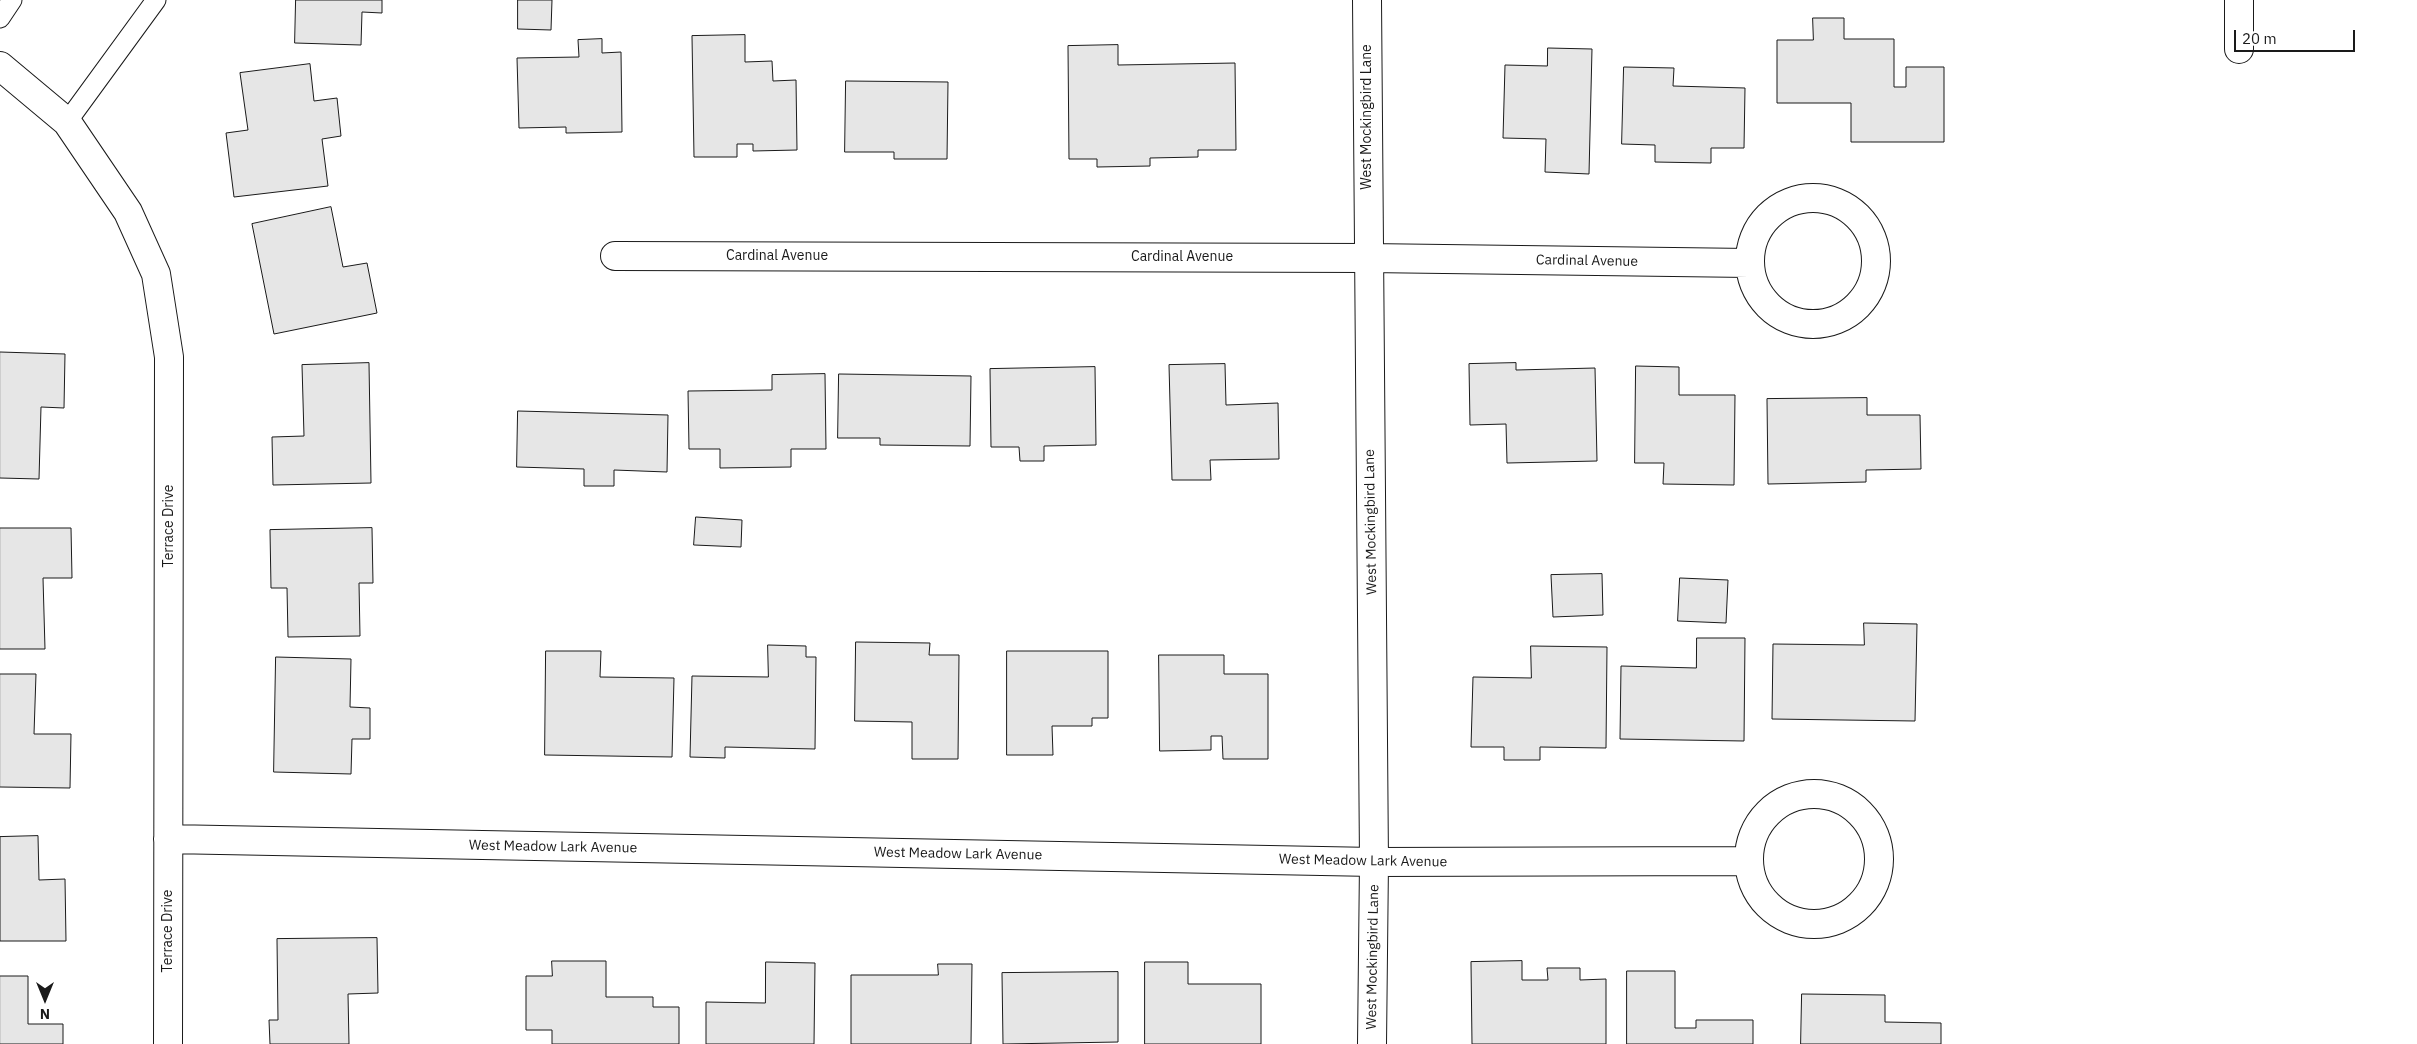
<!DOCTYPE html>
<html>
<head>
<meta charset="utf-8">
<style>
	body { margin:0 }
	#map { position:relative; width:2417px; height:1044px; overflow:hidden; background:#fff; font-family:"IBM Plex Sans",sans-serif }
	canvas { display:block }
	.north { position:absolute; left:20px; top:974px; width:50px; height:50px; -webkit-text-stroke:4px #fff; paint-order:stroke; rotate:180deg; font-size:14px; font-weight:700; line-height:20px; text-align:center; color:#1a1a1a }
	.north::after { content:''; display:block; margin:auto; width:18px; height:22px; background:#1a1a1a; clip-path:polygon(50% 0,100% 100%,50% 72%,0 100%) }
	.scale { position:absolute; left:2234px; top:30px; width:121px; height:22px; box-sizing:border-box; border:2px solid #1a1a1a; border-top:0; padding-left:6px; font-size:15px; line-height:18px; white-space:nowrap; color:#1a1a1a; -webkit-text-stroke:4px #fff; paint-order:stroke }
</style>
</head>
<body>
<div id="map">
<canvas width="2417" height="1044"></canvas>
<div class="north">N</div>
<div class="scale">20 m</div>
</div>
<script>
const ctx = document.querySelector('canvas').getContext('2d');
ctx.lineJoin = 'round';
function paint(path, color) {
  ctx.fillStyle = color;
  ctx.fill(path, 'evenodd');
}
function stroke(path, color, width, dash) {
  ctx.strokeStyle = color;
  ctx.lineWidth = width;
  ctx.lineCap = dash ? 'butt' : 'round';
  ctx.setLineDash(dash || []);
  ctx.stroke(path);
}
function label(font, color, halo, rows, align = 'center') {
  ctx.font = font + ' "IBM Plex Sans",sans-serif';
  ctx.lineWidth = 4;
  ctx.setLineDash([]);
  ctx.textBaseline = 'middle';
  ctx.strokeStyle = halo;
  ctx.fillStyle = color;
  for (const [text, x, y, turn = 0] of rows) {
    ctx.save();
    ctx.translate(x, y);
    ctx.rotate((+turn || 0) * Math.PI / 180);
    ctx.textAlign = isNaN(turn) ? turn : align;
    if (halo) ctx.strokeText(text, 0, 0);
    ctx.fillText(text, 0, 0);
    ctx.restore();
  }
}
const building = new Path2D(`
	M 296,0 L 382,0 L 382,13 L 362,12 L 361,45 L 295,43 Z
	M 518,0 L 552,0 L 551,30 L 518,29 Z
	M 1813,18 L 1844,18 L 1844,39 L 1894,39 L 1894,87 L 1906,87 L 1906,67 L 1944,67 L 1944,142 L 1851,142 L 1851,103 L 1777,103 L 1777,40 L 1813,40 Z
	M 745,35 L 745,62 L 772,61 L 773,81 L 796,80 L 797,150 L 753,151 L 753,144 L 737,144 L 737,157 L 694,157 L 692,36 Z
	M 602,39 L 602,53 L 621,52 L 622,132 L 566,133 L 566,127 L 519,128 L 517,58 L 579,57 L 578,40 Z
	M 1118,45 L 1118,65 L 1235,63 L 1236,150 L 1198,150 L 1198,157 L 1150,158 L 1150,166 L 1097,167 L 1097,159 L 1069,159 L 1068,46 Z
	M 1548,48 L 1592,49 L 1589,174 L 1545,172 L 1546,139 L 1503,138 L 1505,65 L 1547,66 Z
	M 310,64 L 314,101 L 337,98 L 341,136 L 322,139 L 328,186 L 234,197 L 226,133 L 248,130 L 240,73 Z
	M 1624,67 L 1674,68 L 1673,86 L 1745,88 L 1744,148 L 1711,148 L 1711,163 L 1655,162 L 1655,145 L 1622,144 Z
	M 846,81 L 948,82 L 947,159 L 894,159 L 894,152 L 845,152 Z
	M 331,207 L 343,267 L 367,263 L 377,313 L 274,334 L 252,224 Z
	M 0,352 L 65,354 L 64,408 L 41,407 L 39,479 L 0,478 Z
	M 369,363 L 371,483 L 273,485 L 272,437 L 304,436 L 302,365 Z
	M 1516,363 L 1516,370 L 1595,368 L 1597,461 L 1507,463 L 1506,424 L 1470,425 L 1469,364 Z
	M 1225,364 L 1226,405 L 1278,403 L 1279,459 L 1210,460 L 1211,480 L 1172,480 L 1169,365 Z
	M 1636,366 L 1679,367 L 1679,395 L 1735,395 L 1734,485 L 1663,484 L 1664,463 L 1635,463 Z
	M 1095,367 L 1096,445 L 1044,446 L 1044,461 L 1020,461 L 1019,447 L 991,447 L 990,369 Z
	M 825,374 L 826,449 L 791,449 L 791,467 L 720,468 L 720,449 L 689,449 L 688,391 L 772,390 L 772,375 Z
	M 839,374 L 971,376 L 970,446 L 880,445 L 880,438 L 838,438 Z
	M 1867,398 L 1867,415 L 1920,415 L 1921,469 L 1866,470 L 1866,482 L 1768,484 L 1767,399 Z
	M 518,411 L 668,415 L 667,472 L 614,470 L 614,486 L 584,486 L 584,469 L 517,467 Z
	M 696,517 L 742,520 L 741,547 L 694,545 Z
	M 0,528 L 71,528 L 72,578 L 43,578 L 45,649 L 0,649 Z
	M 372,528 L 373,583 L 359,583 L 360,636 L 288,637 L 287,588 L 271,588 L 270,530 Z
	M 1602,574 L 1603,615 L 1553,617 L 1551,575 Z
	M 1680,578 L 1728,580 L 1726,623 L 1678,621 Z
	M 1864,623 L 1917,624 L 1915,721 L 1772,719 L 1773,644 L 1864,645 Z
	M 1697,638 L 1745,638 L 1744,741 L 1620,739 L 1621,666 L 1696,668 Z
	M 856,642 L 930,643 L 929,655 L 959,655 L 958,759 L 912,759 L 912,722 L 855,721 Z
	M 768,645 L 806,646 L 806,657 L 816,657 L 815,749 L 725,747 L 725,758 L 690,757 L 692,676 L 768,677 Z
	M 1531,646 L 1607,647 L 1606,748 L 1540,747 L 1540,760 L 1504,760 L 1504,747 L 1471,747 L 1473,677 L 1531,678 Z
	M 546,651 L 601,651 L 600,677 L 674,678 L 672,757 L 545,755 Z
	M 1007,651 L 1108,651 L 1108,718 L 1092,718 L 1092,726 L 1052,726 L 1053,755 L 1007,755 Z
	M 1159,655 L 1224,655 L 1224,674 L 1268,674 L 1268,759 L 1223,759 L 1222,736 L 1211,736 L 1211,750 L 1160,751 Z
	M 276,657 L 351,659 L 350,707 L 370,708 L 370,739 L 352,739 L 351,774 L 274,772 Z
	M 0,674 L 36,674 L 34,734 L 71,734 L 70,788 L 0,787 Z
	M 38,836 L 39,880 L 65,879 L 66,941 L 0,941 L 0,837 Z
	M 377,938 L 378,993 L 348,994 L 349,1044 L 270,1044 L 269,1020 L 278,1020 L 277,939 Z
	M 552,961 L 606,961 L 606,997 L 653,997 L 653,1007 L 679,1007 L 679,1044 L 552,1044 L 552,1030 L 526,1030 L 526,976 L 552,976 Z
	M 1522,961 L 1522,980 L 1548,980 L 1547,968 L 1580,968 L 1580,980 L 1606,979 L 1606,1044 L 1472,1044 L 1471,962 Z
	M 766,962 L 815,963 L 814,1044 L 706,1044 L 706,1002 L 765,1003 Z
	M 1145,962 L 1188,962 L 1188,984 L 1261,984 L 1261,1044 L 1145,1044 Z
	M 938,964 L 972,964 L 971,1044 L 851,1044 L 851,975 L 938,975 Z
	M 1627,971 L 1675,971 L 1675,1028 L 1696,1028 L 1696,1020 L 1753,1020 L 1753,1044 L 1627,1044 Z
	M 1118,972 L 1118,1042 L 1003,1044 L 1002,973 Z
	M 0,976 L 28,976 L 28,1024 L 63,1024 L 63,1044 L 0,1044 Z
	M 1802,994 L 1885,995 L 1885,1022 L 1941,1023 L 1941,1044 L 1801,1044 Z`);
const service = new Path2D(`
	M 0,18 L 12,0
	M 67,122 L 156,0`);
const minor = new Path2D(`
	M 1367,0 L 1374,862 L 1372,1044
	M 2239,49 L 2239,0
	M 0,66 L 67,122 L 128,212 L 156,274 L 169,357 L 168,1044
	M1750 261a63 63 0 1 1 126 0a63 63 0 1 1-126 0Z
	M 615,256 L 1368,258 L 1749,263
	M1749 859a65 65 0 1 1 130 0a65 65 0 1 1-130 0Z
	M 168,839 L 1374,862 L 1748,861`);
const streetNames = [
	["West Mockingbird Lane",1367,117,-90],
	["Cardinal Avenue",777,256],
	["Cardinal Avenue",1182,257],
	["Cardinal Avenue",1587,261,1],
	["West Mockingbird Lane",1371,522,-91],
	["Terrace Drive",169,526,-90],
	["West Meadow Lark Avenue",553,847,1],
	["West Meadow Lark Avenue",958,854,1],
	["West Meadow Lark Avenue",1363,861,1],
	["Terrace Drive",168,931,-90],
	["West Mockingbird Lane",1373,957,-89]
];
paint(building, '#e6e6e6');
stroke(building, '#1a1a1a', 1);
stroke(service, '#1a1a1a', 21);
stroke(minor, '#1a1a1a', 30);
stroke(service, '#fff', 19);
stroke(minor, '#fff', 28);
label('14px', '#1a1a1a', '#fff', streetNames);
</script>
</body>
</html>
